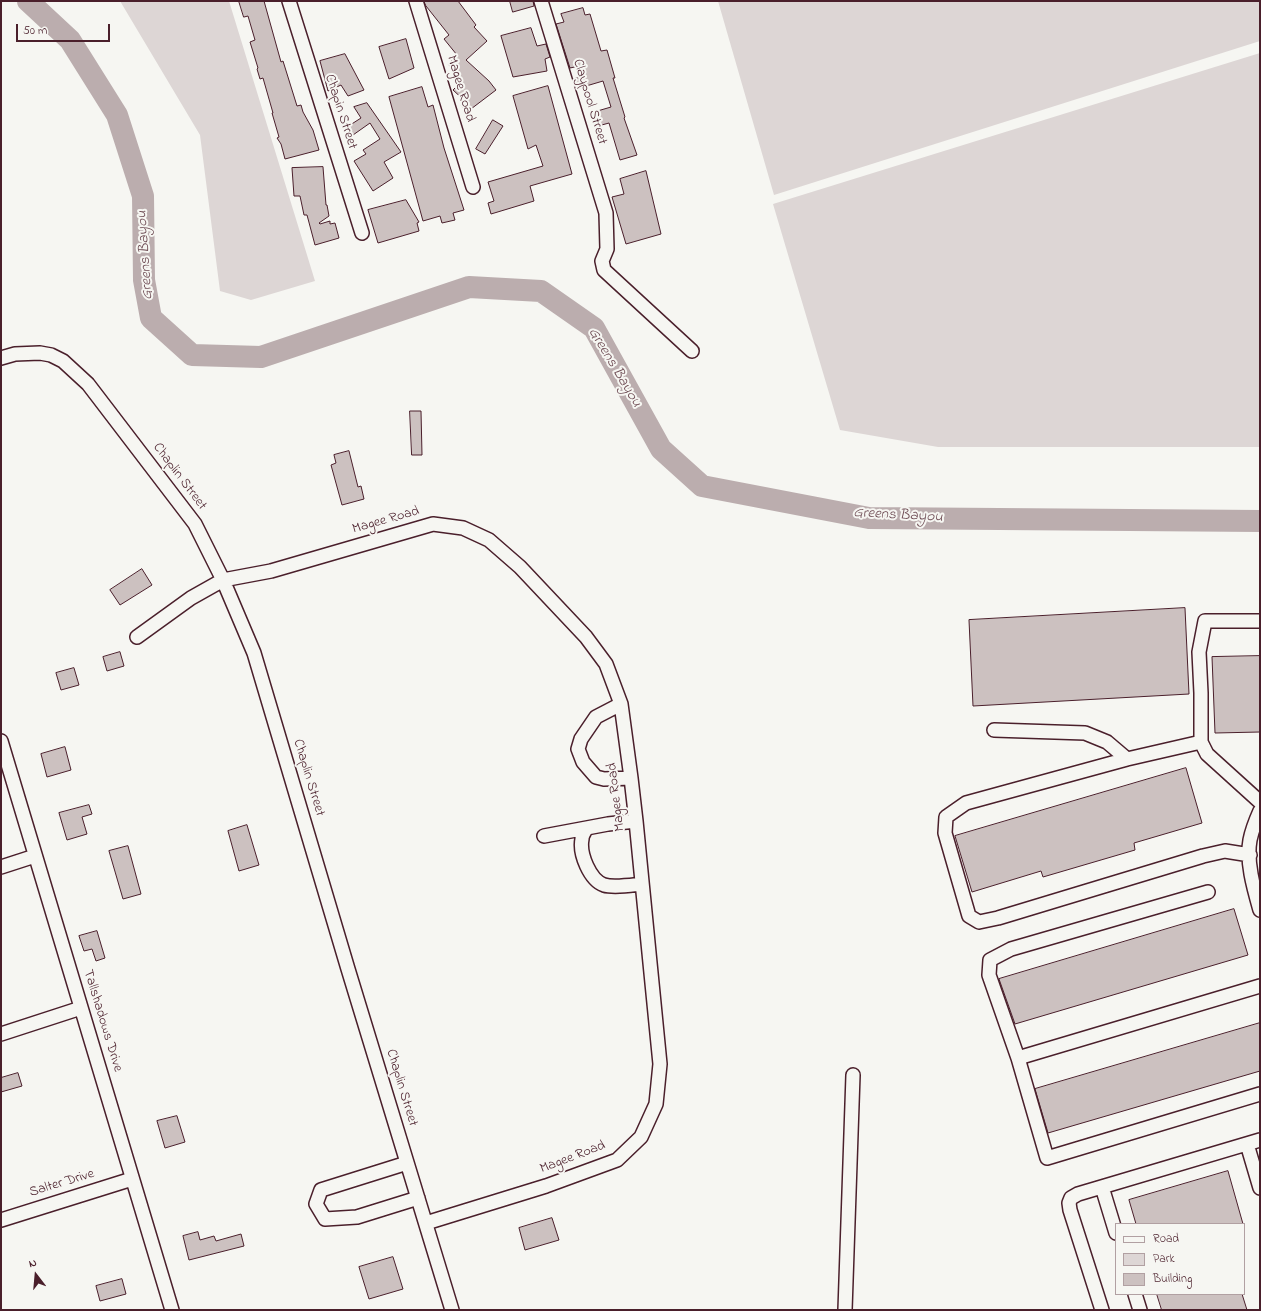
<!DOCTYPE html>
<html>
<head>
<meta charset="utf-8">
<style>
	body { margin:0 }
	#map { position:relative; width:1261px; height:1311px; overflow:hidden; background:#f6f6f2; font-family:"Indie Flower",sans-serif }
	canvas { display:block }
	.frame { position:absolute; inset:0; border:2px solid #4a1f2b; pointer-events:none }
	.legend { position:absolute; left:1115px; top:1223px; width:130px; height:72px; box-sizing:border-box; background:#f6f6f2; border:1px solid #b1a0a2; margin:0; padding:5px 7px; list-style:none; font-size:12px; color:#4a1f2b }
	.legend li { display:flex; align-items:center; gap:8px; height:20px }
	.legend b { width:20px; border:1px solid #b1a0a2 }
	.north { position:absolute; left:16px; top:1255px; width:40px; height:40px; -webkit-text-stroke:3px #f6f6f2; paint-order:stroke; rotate:344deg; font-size:11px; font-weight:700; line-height:16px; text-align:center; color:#4a1f2b }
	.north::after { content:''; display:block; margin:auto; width:14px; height:18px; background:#4a1f2b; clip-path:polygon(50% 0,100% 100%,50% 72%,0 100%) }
	.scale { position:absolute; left:16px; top:24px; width:94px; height:18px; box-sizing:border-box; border:2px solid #4a1f2b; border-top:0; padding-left:5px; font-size:12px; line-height:14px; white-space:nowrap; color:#4a1f2b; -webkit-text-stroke:3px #f6f6f2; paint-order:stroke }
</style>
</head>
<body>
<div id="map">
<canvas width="1261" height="1311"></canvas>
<div class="frame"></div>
<ul class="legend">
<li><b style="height:5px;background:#f6f6f2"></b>Road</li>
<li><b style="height:11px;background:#ddd6d5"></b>Park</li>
<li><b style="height:11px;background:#ccc1c0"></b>Building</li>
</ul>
<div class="north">N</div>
<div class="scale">50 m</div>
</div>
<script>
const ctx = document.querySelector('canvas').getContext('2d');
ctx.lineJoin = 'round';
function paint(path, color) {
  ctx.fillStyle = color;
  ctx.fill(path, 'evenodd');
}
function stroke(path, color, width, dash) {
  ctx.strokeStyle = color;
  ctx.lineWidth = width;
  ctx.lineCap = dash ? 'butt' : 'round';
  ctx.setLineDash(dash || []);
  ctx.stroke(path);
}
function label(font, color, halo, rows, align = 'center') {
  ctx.font = font + ' "Indie Flower",sans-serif';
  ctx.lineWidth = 4;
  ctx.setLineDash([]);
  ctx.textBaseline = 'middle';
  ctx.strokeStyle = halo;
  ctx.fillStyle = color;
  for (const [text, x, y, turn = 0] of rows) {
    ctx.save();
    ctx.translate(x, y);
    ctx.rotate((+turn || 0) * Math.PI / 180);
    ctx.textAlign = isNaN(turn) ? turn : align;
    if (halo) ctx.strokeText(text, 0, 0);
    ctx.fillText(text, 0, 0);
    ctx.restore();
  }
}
const green = new Path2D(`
	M 120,1 L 229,1 L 315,281 L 251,300 L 220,291 L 200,135 Z
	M 718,1 L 1260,1 L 1260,41 L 774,195 Z
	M 1260,53 L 1260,447 L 938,447 L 840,430 L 773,204 Z`);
const river = new Path2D(`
	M 28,1 L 70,40 L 117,115 L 143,196 L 144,280 L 151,318 L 192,355 L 261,357 L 469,287 L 541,291 L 594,328 L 661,449 L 702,486 L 869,518 L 1260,521`);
const building = new Path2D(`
	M 239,1 L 264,1 L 281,62 L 283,61 L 297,106 L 301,105 L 303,112 L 313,130 L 319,150 L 285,159 L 281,144 L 277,138 L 279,137 L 272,113 L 273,113 L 263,78 L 260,79 L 257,69 L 258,68 L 250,42 L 255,40 L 248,16 L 244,17 Z
	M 424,1 L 458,1 L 476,25 L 474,27 L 487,41 L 466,60 L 489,81 L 496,90 L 467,112 L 461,105 L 465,101 L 453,90 L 463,80 L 448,64 L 457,55 L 444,39 L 449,35 L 426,6 Z
	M 510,1 L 533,1 L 534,6 L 513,12 Z
	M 583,8 L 585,15 L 590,14 L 601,51 L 607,50 L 615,78 L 613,78 L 625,117 L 624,118 L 637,155 L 620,160 L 609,123 L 598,126 L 594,112 L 611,107 L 603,81 L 576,89 L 573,79 L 581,77 L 579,66 L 570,68 L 556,24 L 564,22 L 561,14 Z
	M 531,28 L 537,46 L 546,44 L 550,57 L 545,59 L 547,71 L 513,77 L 501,36 Z
	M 406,39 L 414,68 L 389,79 L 379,47 Z
	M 345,54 L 364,90 L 348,96 L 341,85 L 328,91 L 320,61 Z
	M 548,86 L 572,174 L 530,186 L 534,201 L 491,214 L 488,203 L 494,201 L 488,182 L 543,166 L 536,145 L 528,149 L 513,96 Z
	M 422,87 L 428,107 L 433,105 L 444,148 L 464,210 L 453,213 L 455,220 L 442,223 L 440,216 L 423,221 L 389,97 Z
	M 367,103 L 401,152 L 384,162 L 393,178 L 373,191 L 354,161 L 366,154 L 363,150 L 380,139 L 370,123 L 353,135 L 347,127 L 361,118 L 354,107 Z
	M 493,120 L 503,126 L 485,154 L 476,149 Z
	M 323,167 L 326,205 L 327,205 L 329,216 L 319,223 L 320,224 L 330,221 L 330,224 L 335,223 L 339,238 L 315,245 L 307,215 L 304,215 L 300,196 L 294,196 L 292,168 Z
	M 646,171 L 661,234 L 626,244 L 612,197 L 624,194 L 620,179 Z
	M 406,200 L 419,222 L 417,223 L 419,231 L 378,243 L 368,210 Z
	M 410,411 L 421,411 L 422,455 L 412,455 Z
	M 349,451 L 358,487 L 361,486 L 364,499 L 342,505 L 331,465 L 336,463 L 334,455 Z
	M 142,569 L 152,585 L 120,605 L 110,590 Z
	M 1185,608 L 1189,694 L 973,706 L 969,620 Z
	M 120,652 L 124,666 L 107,671 L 103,657 Z
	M 1260,656 L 1260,732 L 1215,733 L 1212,657 Z
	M 74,668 L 79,685 L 61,690 L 56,673 Z
	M 65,747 L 71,770 L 47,777 L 41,754 Z
	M 1186,768 L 1202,823 L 1134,843 L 1135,850 L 1043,877 L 1041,871 L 972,892 L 955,836 Z
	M 89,805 L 92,814 L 82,817 L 87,834 L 67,840 L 59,813 Z
	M 247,825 L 259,865 L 239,871 L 228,831 Z
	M 128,846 L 141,894 L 123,899 L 109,851 Z
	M 1234,909 L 1248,955 L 1015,1024 L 999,979 Z
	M 97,931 L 105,958 L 96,961 L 92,949 L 84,951 L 79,936 Z
	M 1260,1023 L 1260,1071 L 1048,1133 L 1035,1089 Z
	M 18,1073 L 22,1086 L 1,1092 L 1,1078 Z
	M 177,1116 L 185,1142 L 165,1148 L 157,1121 Z
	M 1228,1171 L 1243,1224 L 1136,1224 L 1129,1200 Z
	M 552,1218 L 559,1240 L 525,1250 L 519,1228 Z
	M 198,1232 L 200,1240 L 214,1236 L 216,1241 L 241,1234 L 244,1246 L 189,1260 L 183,1236 Z
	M 393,1257 L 403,1289 L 369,1299 L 359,1267 Z
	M 122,1279 L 126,1294 L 100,1301 L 96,1286 Z
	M 1157,1294 L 1242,1294 L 1247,1310 L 1162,1310 Z`);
const minor = new Path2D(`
	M 289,1 L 362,233
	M 416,1 L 473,187
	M 541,1 L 606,213 L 607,249 L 602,261 L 604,270 L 692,351
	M 1,358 L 15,354 L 40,353 L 51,355 L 63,361 L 88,384 L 195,524 L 223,580 L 254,653 L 348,969 L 452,1310
	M 1260,621 L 1205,621 L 1199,652 L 1201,693 L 1201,742 L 1207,754 L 1260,802
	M 137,637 L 191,598 L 223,580 L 271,571 L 433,524 L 463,528 L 489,540 L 520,567 L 586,637 L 606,664 L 621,704 L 631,778 L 636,821 L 660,1064 L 656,1104 L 641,1137 L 617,1160 L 546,1186 L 426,1223
	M 621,704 L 596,717 L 581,739 L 578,749 L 583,762 L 596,777 L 604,779 L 631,778
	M 994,730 L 1085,733 L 1107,742 L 1127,759
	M 1,741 L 172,1310
	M 1201,742 L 1127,759 L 966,803 L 946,817 L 945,833 L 969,916 L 979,922 L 998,918 L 1203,856 L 1225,851 L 1250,855
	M 1260,811 C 1256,820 1252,830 1250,840 C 1246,862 1254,889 1260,910
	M 587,828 C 585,831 582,835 582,839 C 579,854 590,880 604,885 C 614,888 632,885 642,884
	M 544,836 L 608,824 L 636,821
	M 1,867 L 35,856
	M 1260,986 L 1018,1058 L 1047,1158 L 1260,1094
	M 1,1034 L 81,1008
	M 1018,1058 L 989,975 L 990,960 L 1011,949 L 1208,892
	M 1247,1144 L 1260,1188
	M 407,1163 L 321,1190 L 316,1204 L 325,1219 L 357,1217 L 418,1198
	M 1102,1187 L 1116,1233
	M 1,1220 L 132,1179
	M 1135,1294 L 1140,1310
	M 845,1310 L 853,1075
	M 1102,1310 L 1070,1210 L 1069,1203 L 1071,1198 L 1078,1194 L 1260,1140`);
const streetNames = [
	["Magee Road",460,89,73],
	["Claypool Street",589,102,73],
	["Chapin Street",340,112,72],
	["Chaplin Street",179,477,53],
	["Magee Road",386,521,-16],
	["Chaplin Street",308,778,73],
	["Magee Road",617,797,-97],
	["Tallshadows Drive",102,1021,73],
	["Chaplin Street",401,1088,73],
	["Magee Road",573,1158,-21],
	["Salter Drive",62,1184,-17]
];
const waterNames = [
	["Greens Bayou",146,255,-94],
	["Greens Bayou",614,368,59],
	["Greens Bayou",898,516,3]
];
paint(green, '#ddd6d5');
stroke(river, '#bbadae', 22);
paint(building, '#ccc1c0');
stroke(building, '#4a1f2b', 1);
stroke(minor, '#4a1f2b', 16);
stroke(minor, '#f6f6f2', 13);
label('14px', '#4a1f2b', '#f6f6f2', streetNames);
label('italic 15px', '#6c4a52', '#f6f6f2', waterNames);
</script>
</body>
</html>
